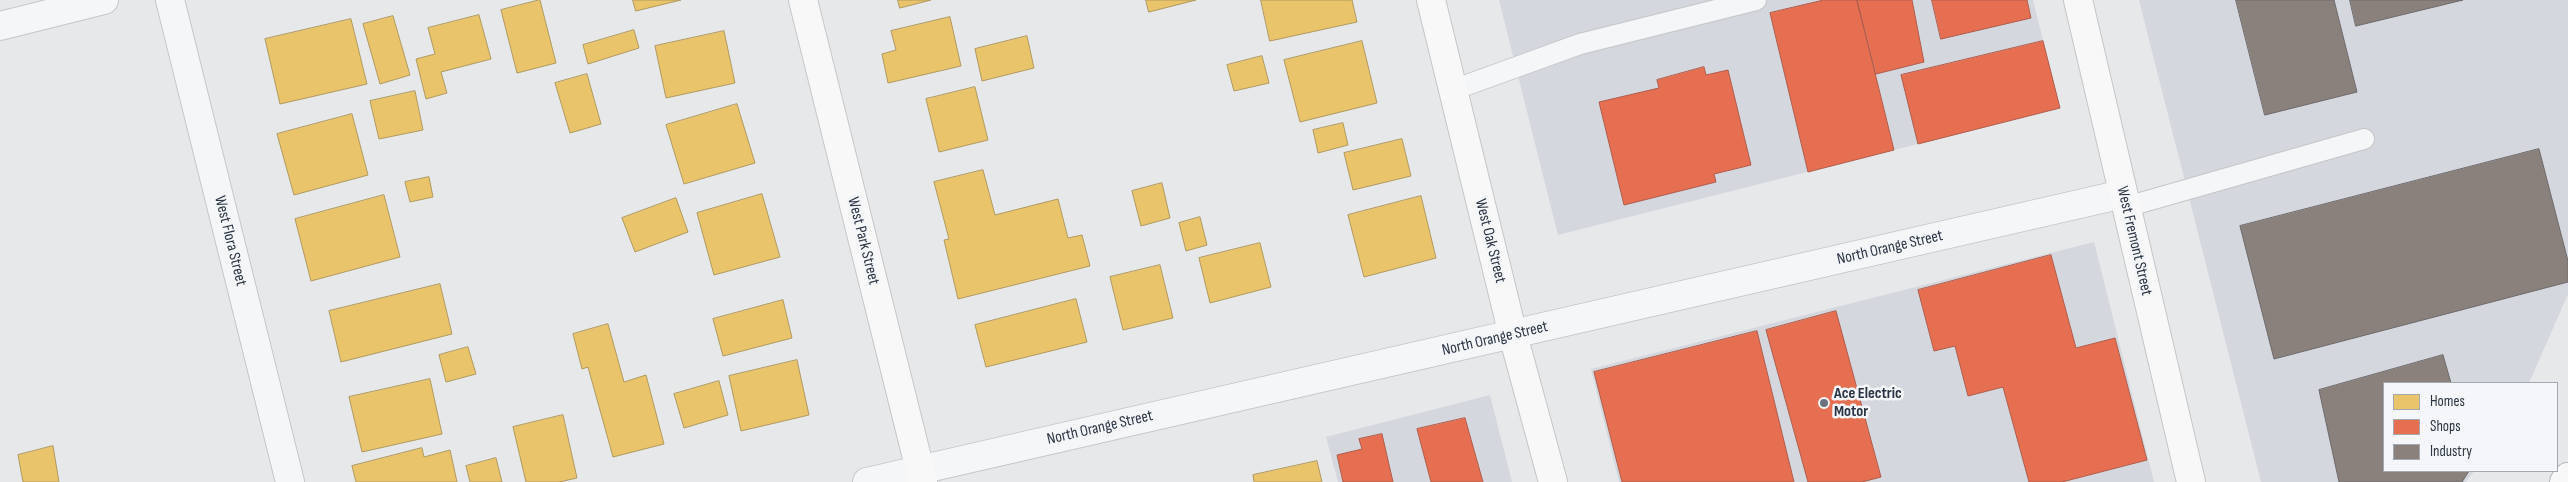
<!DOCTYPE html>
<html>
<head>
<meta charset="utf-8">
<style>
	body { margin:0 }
	#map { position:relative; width:2568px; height:482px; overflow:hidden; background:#e6e8ea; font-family:"Sofia Sans Condensed",sans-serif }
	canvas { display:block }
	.legend { position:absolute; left:2383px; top:382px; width:175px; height:90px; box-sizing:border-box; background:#f4f6f9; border:1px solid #a4a8b1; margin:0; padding:6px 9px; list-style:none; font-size:15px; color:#2b3445 }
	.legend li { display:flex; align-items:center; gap:10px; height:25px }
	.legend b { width:25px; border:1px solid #a4a8b1 }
</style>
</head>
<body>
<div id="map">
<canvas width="2568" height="482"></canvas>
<ul class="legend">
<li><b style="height:14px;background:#e9c46a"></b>Homes</li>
<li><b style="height:14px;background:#e76f51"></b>Shops</li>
<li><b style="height:14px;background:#8a817c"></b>Industry</li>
</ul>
</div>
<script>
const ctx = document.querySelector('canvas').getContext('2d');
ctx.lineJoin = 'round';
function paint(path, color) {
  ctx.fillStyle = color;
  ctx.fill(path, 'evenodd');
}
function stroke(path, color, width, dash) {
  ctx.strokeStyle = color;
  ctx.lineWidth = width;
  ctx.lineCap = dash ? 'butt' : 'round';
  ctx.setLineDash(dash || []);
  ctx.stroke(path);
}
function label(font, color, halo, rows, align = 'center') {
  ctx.font = font + ' "Sofia Sans Condensed",sans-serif';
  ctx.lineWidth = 5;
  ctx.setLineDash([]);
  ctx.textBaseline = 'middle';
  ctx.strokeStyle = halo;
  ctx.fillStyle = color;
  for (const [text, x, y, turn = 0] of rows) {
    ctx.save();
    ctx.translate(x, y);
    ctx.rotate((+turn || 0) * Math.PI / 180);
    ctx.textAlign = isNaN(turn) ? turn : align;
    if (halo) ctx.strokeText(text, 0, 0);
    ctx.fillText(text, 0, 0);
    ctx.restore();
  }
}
const built = new Path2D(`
	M 1499,0 L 2033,0 L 2060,108 L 1558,235 Z
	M 2139,0 L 2568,0 L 2568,294 L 2529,383 L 2384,383 L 2384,471 L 2474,471 L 2466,482 L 2261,482 Z
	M 2094,242 L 2154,482 L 1619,482 L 1591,369 Z
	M 1490,395 L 1512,482 L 1338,482 L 1326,437 Z`);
const homes = new Path2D(`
	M 540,0 L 556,63 L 517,73 L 501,10 Z
	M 633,0 L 681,0 L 636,11 Z
	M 898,0 L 931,0 L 900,8 Z
	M 1146,0 L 1196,0 L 1149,12 Z
	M 1261,0 L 1352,0 L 1357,22 L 1270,41 Z
	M 479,15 L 491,59 L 441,72 L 447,93 L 426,99 L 416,59 L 435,54 L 428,28 Z
	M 393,16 L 410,75 L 380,84 L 363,24 Z
	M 950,17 L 961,66 L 888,83 L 882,54 L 896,50 L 891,31 Z
	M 351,19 L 367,84 L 280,104 L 265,39 Z
	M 634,30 L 639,48 L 588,64 L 583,45 Z
	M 724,31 L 735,83 L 666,98 L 655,46 Z
	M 1027,36 L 1034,68 L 982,81 L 975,49 Z
	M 1362,41 L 1377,103 L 1300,122 L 1284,60 Z
	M 1262,56 L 1269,83 L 1234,91 L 1227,65 Z
	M 587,74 L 601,124 L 570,133 L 555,83 Z
	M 975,87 L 988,140 L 939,152 L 926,99 Z
	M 415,91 L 423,130 L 379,139 L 370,101 Z
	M 737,104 L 755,163 L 684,184 L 666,125 Z
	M 352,114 L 368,175 L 294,195 L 277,134 Z
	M 1343,123 L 1348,145 L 1318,153 L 1313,130 Z
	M 1402,139 L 1411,176 L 1353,190 L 1344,153 Z
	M 983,170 L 995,215 L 1058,199 L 1068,238 L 1082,235 L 1090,266 L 958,299 L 944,240 L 949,239 L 934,182 Z
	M 429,177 L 433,197 L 410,202 L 405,182 Z
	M 1162,183 L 1170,218 L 1141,226 L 1132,191 Z
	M 762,194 L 780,257 L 714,275 L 697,213 Z
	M 384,195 L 400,257 L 311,281 L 295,219 Z
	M 1421,196 L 1436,258 L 1364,277 L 1348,215 Z
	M 676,198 L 688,232 L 635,252 L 622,218 Z
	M 1200,217 L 1207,245 L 1186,251 L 1179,223 Z
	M 1260,243 L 1271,287 L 1210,303 L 1199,258 Z
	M 1160,265 L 1173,318 L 1123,330 L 1110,277 Z
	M 440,284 L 452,334 L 341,362 L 329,311 Z
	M 1076,299 L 1087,342 L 986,367 L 975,325 Z
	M 783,300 L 792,338 L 723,356 L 713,319 Z
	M 608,324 L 624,382 L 646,375 L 664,444 L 613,457 L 588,367 L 582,369 L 573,334 Z
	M 468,347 L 476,374 L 446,382 L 439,355 Z
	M 797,360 L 809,415 L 741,431 L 729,376 Z
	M 430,379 L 442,434 L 362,452 L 349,397 Z
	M 719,381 L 728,415 L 684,428 L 674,394 Z
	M 563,415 L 577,478 L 559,482 L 526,482 L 513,427 Z
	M 53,446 L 59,482 L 23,482 L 18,455 Z
	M 422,448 L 424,457 L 450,450 L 457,482 L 356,482 L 352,466 Z
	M 496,458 L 502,482 L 470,482 L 466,466 Z
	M 1317,461 L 1322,482 L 1254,482 L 1253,475 Z`);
const shops = new Path2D(`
	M 1824,0 L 1857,0 L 1894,150 L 1808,172 L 1770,13 Z
	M 1857,0 L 1912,0 L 1924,62 L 1876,74 Z
	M 1932,0 L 2027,0 L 2031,18 L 1941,39 Z
	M 2043,41 L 2060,108 L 1918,144 L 1901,75 Z
	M 1704,67 L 1706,75 L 1728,70 L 1751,165 L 1714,174 L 1716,182 L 1624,205 L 1599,102 L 1659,88 L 1657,80 Z
	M 2051,255 L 2076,348 L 2115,338 L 2147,460 L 2062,482 L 2029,482 L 2003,387 L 1968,396 L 1955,346 L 1934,351 L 1918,290 Z
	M 1836,311 L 1881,477 L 1862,482 L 1808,482 L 1766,330 Z
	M 1757,331 L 1794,482 L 1622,482 L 1594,372 Z
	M 1465,418 L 1483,482 L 1431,482 L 1417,429 Z
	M 1382,434 L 1393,482 L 1343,482 L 1337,455 L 1362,449 L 1359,439 Z`);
const industry = new Path2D(`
	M 2236,0 L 2334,0 L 2357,92 L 2265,115 Z
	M 2350,0 L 2463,0 L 2356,26 Z
	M 2539,149 L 2568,261 L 2568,282 L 2274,359 L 2240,226 Z
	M 2443,355 L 2451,383 L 2384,383 L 2384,471 L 2469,471 L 2462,482 L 2339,482 L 2319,390 Z`);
const lane = new Path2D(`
	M 1453,90 L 1580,44 L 1756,0
	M 2126,207 L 2364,139`);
const street = new Path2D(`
	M 170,0 L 290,482
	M 0,26 L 104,0
	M 867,482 L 2123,194`);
const secondary = new Path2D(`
	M 803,0 L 923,482
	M 1431,0 L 1513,335 L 1553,482
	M 2078,0 L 2191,482`);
const highway = new Path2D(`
	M 2564,482 L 2568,477`);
const markers = [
	[1824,403,5,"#6c737f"]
];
const streetNames = [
	["West Flora Street",230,241,76],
	["West Park Street",863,241,76],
	["West Oak Street",1490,241,76],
	["West Fremont Street",2134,241,77],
	["North Orange Street",1890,248,-13],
	["North Orange Street",1495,339,-13],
	["North Orange Street",1100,428,-13]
];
const poiNames = [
	["Ace Electric",1834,394],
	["Motor",1834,412]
];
paint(built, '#d4d7dd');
paint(homes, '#e9c46a');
stroke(homes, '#b0995f', 1);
paint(shops, '#e76f51');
stroke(shops, '#af5d4d', 1);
paint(industry, '#8a817c');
stroke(industry, '#6e6a6c', 1);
stroke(lane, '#c4c6c8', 22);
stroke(street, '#c4c6c8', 30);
stroke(secondary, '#c4c6c8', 30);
stroke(highway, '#b8bbbf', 30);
stroke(lane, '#f5f6f7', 20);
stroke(street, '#f5f6f7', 28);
stroke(secondary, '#f8f8f8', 28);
stroke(highway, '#f8f8f8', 28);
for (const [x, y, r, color] of markers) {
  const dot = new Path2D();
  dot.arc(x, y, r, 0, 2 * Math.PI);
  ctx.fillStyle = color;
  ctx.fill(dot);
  stroke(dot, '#f4f6f9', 2);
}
label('16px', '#2b3445', '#f4f6f9', streetNames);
label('bold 16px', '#2b3445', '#f4f6f9', poiNames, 'left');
</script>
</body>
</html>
